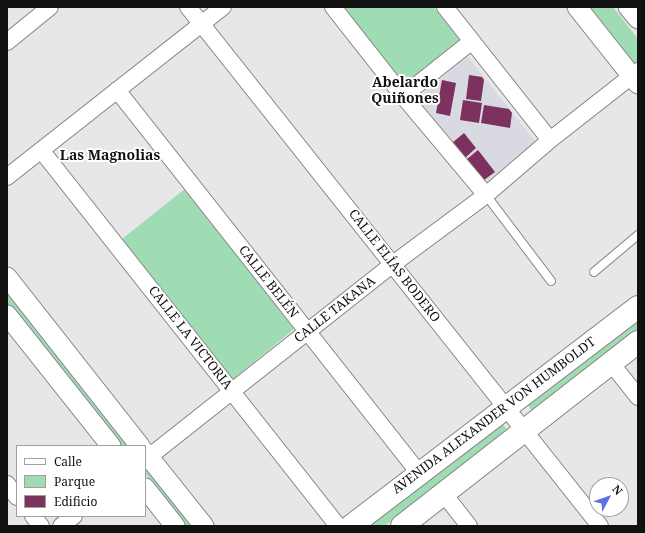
<!DOCTYPE html>
<html>
<head>
<meta charset="utf-8">
<style>
	body { margin:0 }
	#map { position:relative; width:645px; height:533px; overflow:hidden; background:#e7e7e9; font-family:"Noto Serif",serif }
	canvas { display:block }
	.frame { position:absolute; inset:0; border:8px solid #111112; pointer-events:none }
	.legend { position:absolute; left:16px; top:445px; width:130px; height:72px; box-sizing:border-box; background:#fff; border:1px solid #a0a0a0; margin:0; padding:5px 7px; list-style:none; font-size:12px; color:#111112 }
	.legend li { display:flex; align-items:center; gap:8px; height:20px }
	.legend b { width:20px; border:1px solid #a0a0a0 }
	.north { position:absolute; left:589px; top:477px; width:40px; height:40px; box-sizing:border-box; background:#fff; border:1px solid #a0a0a0; border-radius:50%; rotate:49deg; font-size:11px; font-weight:700; line-height:16px; text-align:center; color:#111112 }
	.north::after { content:''; display:block; margin:auto; width:14px; height:18px; background:#5971e7; clip-path:polygon(50% 0,100% 100%,50% 72%,0 100%) }
</style>
</head>
<body>
<div id="map">
<canvas width="645" height="533"></canvas>
<div class="frame"></div>
<ul class="legend">
<li><b style="height:5px;background:#fff"></b>Calle</li>
<li><b style="height:11px;background:#a0dcb3"></b>Parque</li>
<li><b style="height:11px;background:#7c315e"></b>Edificio</li>
</ul>
<div class="north">N</div>
</div>
<script>
const ctx = document.querySelector('canvas').getContext('2d');
ctx.lineJoin = 'round';
function paint(path, color) {
  ctx.fillStyle = color;
  ctx.fill(path, 'evenodd');
}
function stroke(path, color, width, dash) {
  ctx.strokeStyle = color;
  ctx.lineWidth = width;
  ctx.lineCap = dash ? 'butt' : 'round';
  ctx.setLineDash(dash || []);
  ctx.stroke(path);
}
function label(font, color, halo, rows, align = 'center') {
  ctx.font = font + ' "Noto Serif",serif';
  ctx.lineWidth = 4;
  ctx.setLineDash([]);
  ctx.textBaseline = 'middle';
  ctx.strokeStyle = halo;
  ctx.fillStyle = color;
  for (const [text, x, y, turn = 0] of rows) {
    ctx.save();
    ctx.translate(x, y);
    ctx.rotate((+turn || 0) * Math.PI / 180);
    ctx.textAlign = isNaN(turn) ? turn : align;
    if (halo) ctx.strokeText(text, 0, 0);
    ctx.fillText(text, 0, 0);
    ctx.restore();
  }
}
const built = new Path2D(`
	M 467,56 L 535,141 L 484,184 L 417,99 Z`);
const green = new Path2D(`
	M 342,7 L 434,7 L 462,43 L 407,88 Z
	M 590,7 L 613,7 L 638,39 L 638,63 L 634,63 Z
	M 186,188 L 294,329 L 232,380 L 122,239 Z
	M 7,289 L 135,446 L 122,446 L 7,305 Z
	M 638,314 L 638,333 L 533,413 L 525,400 Z
	M 500,421 L 508,431 L 385,526 L 362,526 Z
	M 150,465 L 197,526 L 186,526 L 145,473 L 145,469 Z`);
const building = new Path2D(`
	M 469,75 L 482,77 L 484,80 L 481,101 L 466,99 Z
	M 442,80 L 456,83 L 450,116 L 436,113 Z
	M 463,100 L 482,103 L 479,123 L 460,120 Z
	M 484,105 L 509,109 L 512,113 L 510,128 L 481,123 Z
	M 464,133 L 476,148 L 465,158 L 452,143 Z
	M 478,150 L 495,172 L 484,180 L 467,159 Z`);
const service = new Path2D(`
	M 486,195 L 551,281
	M 594,272 L 638,235`);
const minor = new Path2D(`
	M 188,7 L 600,526
	M 333,7 L 403,96 L 486,195
	M 445,7 L 550,140
	M 7,42 L 50,7
	M 117,90 L 419,473
	M 403,96 L 472,41
	M 41,150 L 338,526
	M 7,177 L 223,7
	M 611,363 L 638,397
	M 145,460 L 393,264 L 486,195 L 550,140 L 638,71
	M 7,484 L 17,497
	M 444,494 L 469,526
	M 33,516 L 41,526
	M 61,526 L 74,516`);
const tertiary = new Path2D(`
	M 577,7 L 638,84
	M 628,7 L 638,19
	M 7,277 L 140,446
	M 7,315 L 111,446
	M 145,452 L 204,526
	M 145,488 L 175,526`);
const secondary = new Path2D(`
	M 351,526 L 638,307
	M 402,526 L 638,342`);
const streetNames = [
	["CALLE ELÍAS BODERO",394,266,52],
	["CALLE BELÉN",268,282,52],
	["CALLE TAKANA",335,310,-38],
	["CALLE LA VICTORIA",190,338,52],
	["AVENIDA ALEXANDER VON HUMBOLDT",494,416,-37]
];
const neighbourhoodNames = [
	["Abelardo",405,83],
	["Quiñones",405,99],
	["Las Magnolias",110,156]
];
paint(built, '#d9d9e2');
paint(green, '#a0dcb3');
paint(building, '#7c315e');
stroke(service, '#838385', 10);
stroke(minor, '#838385', 18);
stroke(tertiary, '#838385', 21);
stroke(secondary, '#838385', 24);
stroke(service, '#fff', 8);
stroke(minor, '#fff', 16);
stroke(tertiary, '#fff', 19);
stroke(secondary, '#fff', 22);
label('13px', '#111112', '#fff', streetNames);
label('bold 14px', '#111112', '#fff', neighbourhoodNames);
</script>
</body>
</html>
